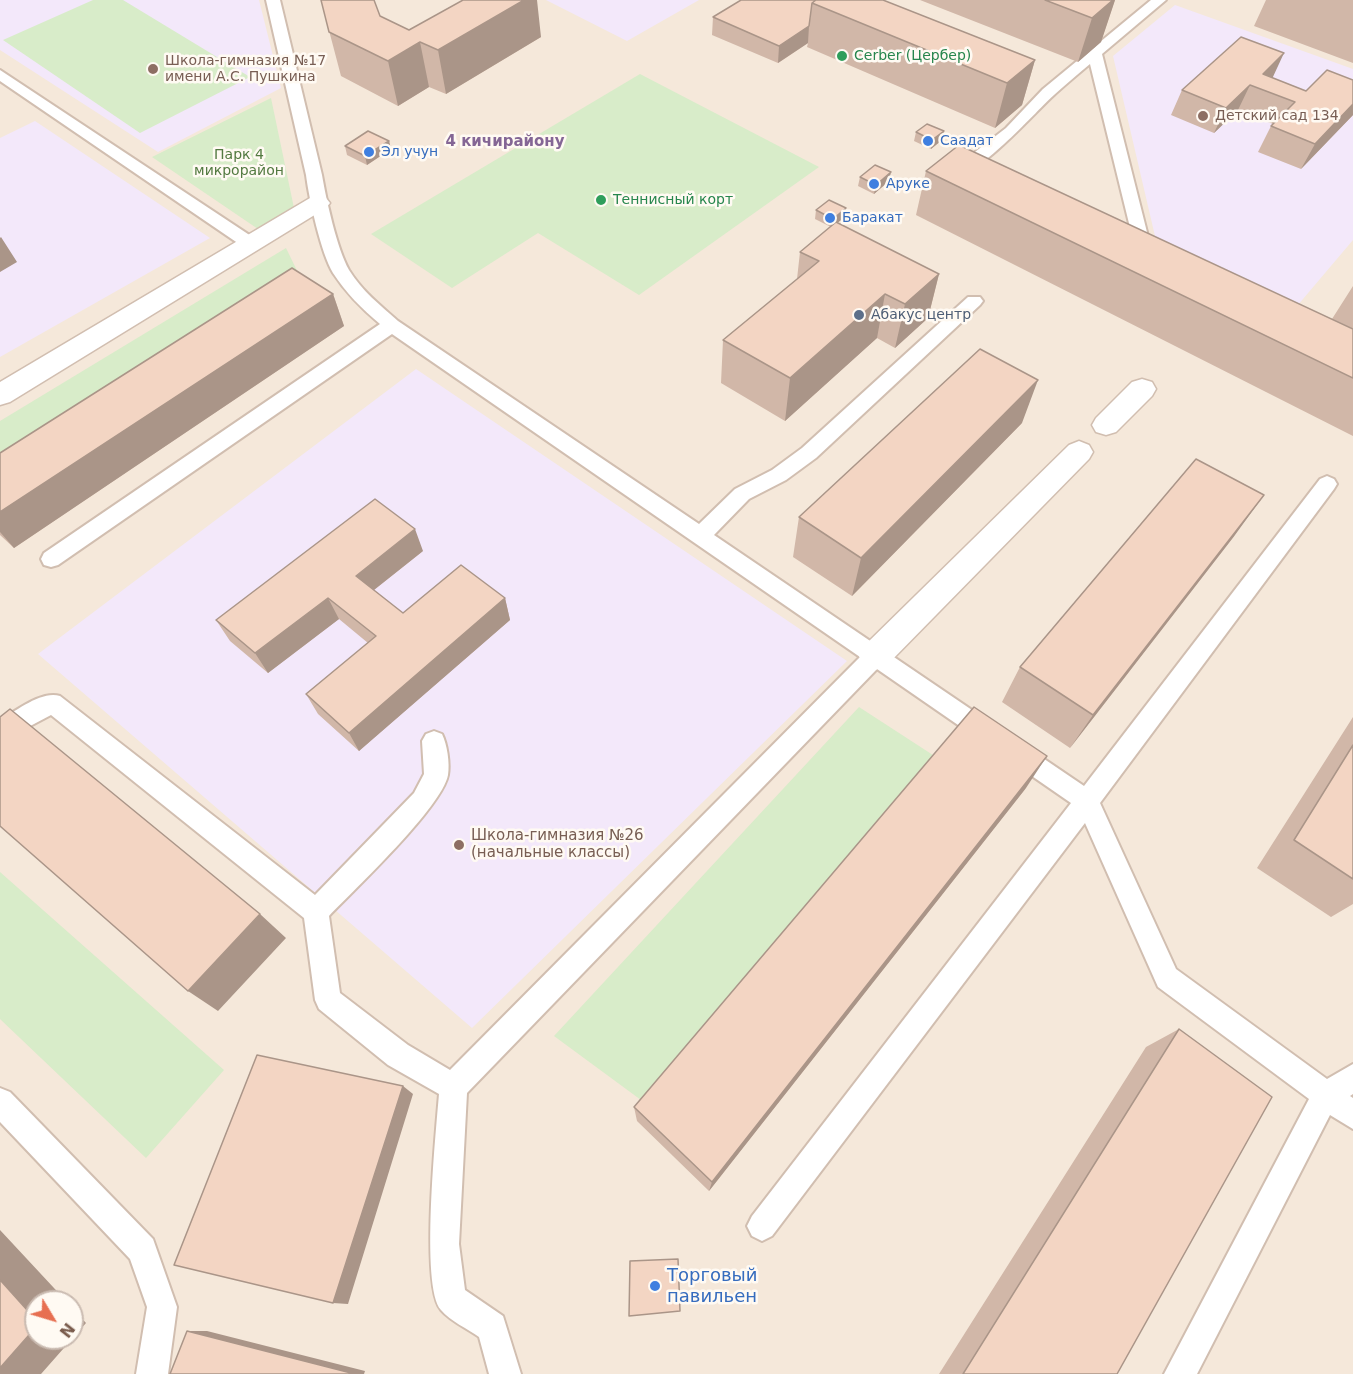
<!DOCTYPE html>
<html>
<head>
<meta charset="utf-8">
<style>
	body { margin:0 }
	#map { position:relative; width:1353px; height:1374px; overflow:hidden; background:#fdf6ec; font-family:"DejaVu Sans",sans-serif }
	canvas { display:block }
	.north { position:absolute; left:24px; top:1290px; width:60px; height:60px; box-sizing:border-box; background:#fffaf3; border:2px solid #cabbb1; border-radius:50%; rotate:128deg; font-size:16px; font-weight:700; line-height:24px; text-align:center; color:#7a5c4d }
	.north::after { content:''; display:block; margin:auto; width:21px; height:27px; background:#e76f51; clip-path:polygon(50% 0,100% 100%,50% 72%,0 100%) }
</style>
</head>
<body>
<div id="map">
<canvas width="1353" height="1374"></canvas>
<div class="north">N</div>
</div>
<script>
const ctx = document.querySelector('canvas').getContext('2d');
ctx.lineJoin = 'round';
function paint(path, color) {
  ctx.fillStyle = color;
  ctx.fill(path, 'evenodd');
}
function stroke(path, color, width, dash) {
  ctx.strokeStyle = color;
  ctx.lineWidth = width;
  ctx.lineCap = dash ? 'butt' : 'round';
  ctx.setLineDash(dash || []);
  ctx.stroke(path);
}
function label(font, color, halo, rows, align = 'center') {
  ctx.font = font + ' "DejaVu Sans",sans-serif';
  ctx.lineWidth = 5;
  ctx.setLineDash([]);
  ctx.textBaseline = 'middle';
  ctx.strokeStyle = halo;
  ctx.fillStyle = color;
  for (const [text, x, y, turn = 0] of rows) {
    ctx.save();
    ctx.translate(x, y);
    ctx.rotate((+turn || 0) * Math.PI / 180);
    ctx.textAlign = isNaN(turn) ? turn : align;
    if (halo) ctx.strokeText(text, 0, 0);
    ctx.fillText(text, 0, 0);
    ctx.restore();
  }
}
const residential = new Path2D(`
	M 0,0 L 1353,0 L 1353,1374 L 0,1374 ZM 36,1302 L 72,1302 L 72,1338 L 36,1338 Z`);
const education = new Path2D(`
	M 0,0 L 259,0 L 281,88 L 158,152 L 0,50 Z
	M 546,0 L 699,0 L 627,41 Z
	M 1175,5 L 1353,69 L 1353,240 L 1292,312 L 1158,249 L 1113,56 Z
	M 35,121 L 210,238 L 0,357 L 0,138 Z
	M 416,369 L 847,661 L 472,1028 L 38,654 Z`);
const green = new Path2D(`
	M 93,0 L 123,0 L 250,77 L 140,133 L 3,40 Z
	M 640,74 L 819,167 L 639,295 L 538,233 L 452,288 L 371,234 Z
	M 271,98 L 294,208 L 258,229 L 152,157 Z
	M 286,248 L 306,289 L 0,484 L 0,421 Z
	M 859,707 L 936,757 L 641,1100 L 554,1036 Z
	M 0,872 L 224,1070 L 146,1158 L 0,1019 Z`);
const service = new Path2D(`
	M 266,0 L 280,0 L 322,175 C 326,199 337,249 349,270 C 362,291 380,305 398,321 L 699,524 L 735,489 L 772,470 L 802,448 L 968,297 L 980,297 L 983,301 L 980,305 L 816,458 L 786,480 L 749,499 L 714,535 L 1084,786 L 1320,479 L 1327,476 L 1334,479 L 1337,484 L 1334,489 L 1100,803 L 1176,969 L 1327,1079 L 1353,1064 L 1353,1094 L 1350,1096 L 1353,1098 L 1353,1129 L 1330,1115 L 1197,1374 L 1164,1374 L 1309,1099 L 1158,987 L 1085,823 L 772,1236 L 762,1241 L 752,1236 L 747,1226 L 752,1216 L 1071,803 L 877,669 L 467,1093 L 459,1244 L 465,1290 L 503,1316 L 521,1374 L 489,1374 L 479,1337 C 468,1329 450,1321 441,1310 C 420,1287 436,1131 439,1094 L 388,1065 L 319,1009 L 315,1000 L 304,918 L 51,715 L 0,742 L 0,720 C 16,711 42,690 60,696 L 315,895 L 414,793 L 424,774 L 422,741 L 426,734 L 434,731 L 442,734 C 447,744 450,763 448,775 C 442,807 355,889 329,916 L 340,993 L 408,1045 L 450,1070 L 860,657 L 392,334 L 58,565 L 51,567 L 44,565 L 41,559 L 44,553 L 380,324 C 362,309 346,293 333,273 C 321,253 309,199 306,175 Z
	M 1151,0 L 1166,0 L 1102,54 L 1153,256 L 1151,260 L 1139,260 L 1137,256 L 1090,64 C 1078,74 1066,84 1054,95 C 1037,110 975,181 953,175 L 951,172 L 953,169 L 1006,128 L 1043,89 Z
	M 0,70 L 257,240 L 259,244 L 257,248 L 245,248 L 0,81 Z
	M 0,1088 L 10,1092 L 153,1239 L 177,1307 L 168,1374 L 136,1374 L 147,1307 L 130,1259 L 0,1122 Z`);
const minor = new Path2D(`
	M 318,196 L 326,198 L 330,203 L 326,208 L 10,402 L 0,405 L 0,382 L 310,198 Z
	M 1142,379 L 1152,382 L 1156,389 L 1152,396 L 1116,432 L 1106,435 L 1096,432 L 1092,425 L 1096,418 L 1132,382 Z
	M 1079,441 L 1089,445 L 1093,452 L 1089,459 L 886,666 L 875,670 L 864,666 L 859,656 L 864,646 L 1069,445 Z`);
const wall = new Path2D(`
	M 321,0 L 380,16 L 409,30 L 541,37 L 446,94 L 429,87 L 398,106 L 341,76 Z
	M 741,0 L 883,0 L 1035,60 L 1022,105 L 995,128 L 807,47 L 808,43 L 778,63 L 712,35 L 713,17 Z
	M 920,0 L 1115,0 L 1101,42 L 1078,62 Z
	M 1266,0 L 1353,0 L 1353,63 L 1254,26 Z
	M 1273,78 L 1306,91 L 1353,80 L 1353,115 L 1301,169 L 1258,152 L 1271,126 L 1273,124 L 1238,110 L 1214,133 L 1171,115 L 1182,90 Z
	M 916,132 L 942,140 L 931,149 L 914,141 Z
	M 389,141 L 391,149 L 367,165 L 347,155 L 345,146 Z
	M 926,171 L 1332,319 L 1353,286 L 1353,436 L 916,215 Z
	M 860,177 L 889,181 L 874,194 L 858,186 Z
	M 816,210 L 845,217 L 837,223 L 939,274 L 928,318 L 895,348 L 877,338 L 785,421 L 721,383 L 723,340 L 797,279 L 800,252 L 831,227 L 815,219 Z
	M 333,294 L 344,326 L 14,548 L 0,535 L 0,453 Z
	M 1022,423 L 852,596 L 793,557 L 799,517 Z
	M 1235,535 L 1070,748 L 1002,702 L 1020,667 Z
	M 423,551 L 374,590 L 403,613 L 505,598 L 510,620 L 359,751 L 318,714 L 306,694 L 368,643 L 339,619 L 268,673 L 230,641 L 216,620 Z
	M 1353,717 L 1353,904 L 1331,917 L 1257,868 Z
	M 1026,788 L 709,1191 L 637,1121 L 634,1107 Z
	M 1179,1029 L 1117,1374 L 939,1374 L 1146,1047 Z`);
const shadedWall = new Path2D(`
	M 524,0 L 537,0 L 541,37 L 446,94 L 438,50 Z
	M 1113,0 L 1115,0 L 1101,42 L 1078,62 L 1092,18 Z
	M 809,26 L 808,43 L 778,63 L 779,46 Z
	M 420,42 L 429,87 L 398,106 L 388,61 Z
	M 1284,53 L 1272,79 L 1263,74 Z
	M 1035,60 L 1022,105 L 995,128 L 1007,83 Z
	M 1250,85 L 1238,110 L 1214,133 L 1226,108 Z
	M 1353,104 L 1353,115 L 1301,169 L 1315,144 Z
	M 944,131 L 942,140 L 931,149 L 932,140 Z
	M 389,141 L 391,149 L 367,165 L 365,156 Z
	M 891,172 L 889,181 L 874,194 L 876,185 Z
	M 846,208 L 845,217 L 832,227 L 833,219 Z
	M 1,237 L 17,262 L 0,272 L 0,238 Z
	M 939,274 L 928,318 L 895,348 L 905,304 Z
	M 333,294 L 344,326 L 14,548 L 0,532 L 0,512 Z
	M 885,294 L 877,338 L 785,421 L 790,378 Z
	M 1038,380 L 1022,423 L 852,596 L 861,558 Z
	M 1264,495 L 1235,535 L 1070,748 L 1093,715 Z
	M 415,529 L 423,551 L 365,597 L 356,576 Z
	M 328,598 L 339,619 L 268,673 L 255,653 Z
	M 505,598 L 510,620 L 359,751 L 349,733 Z
	M 1047,756 L 1026,788 L 709,1191 L 712,1182 Z
	M 260,914 L 286,938 L 218,1011 L 188,991 Z
	M 403,1086 L 413,1094 L 348,1304 L 333,1303 Z
	M 0,1230 L 67,1302 L 36,1302 L 36,1320 L 0,1280 Z
	M 72,1308 L 86,1323 L 41,1374 L 0,1374 L 0,1368 L 36,1327 L 36,1338 L 72,1338 Z
	M 187,1331 L 207,1331 L 365,1371 L 364,1374 L 351,1374 Z`);
const building = new Path2D(`
	M 321,0 L 374,0 L 380,16 L 409,30 L 463,0 L 524,0 L 438,50 L 420,42 L 388,61 L 329,32 Z
	M 741,0 L 816,0 L 812,3 L 809,26 L 779,46 L 713,17 Z
	M 816,0 L 883,0 L 1035,60 L 1007,83 L 812,3 Z
	M 1045,0 L 1113,0 L 1092,18 Z
	M 1241,37 L 1284,53 L 1263,74 L 1306,91 L 1327,70 L 1353,80 L 1353,104 L 1315,144 L 1271,126 L 1295,102 L 1250,85 L 1226,108 L 1182,90 Z
	M 927,124 L 944,131 L 932,140 L 916,132 Z
	M 368,131 L 389,141 L 365,156 L 345,146 Z
	M 959,145 L 1353,329 L 1353,378 L 926,171 Z
	M 875,165 L 891,172 L 876,185 L 860,177 Z
	M 829,200 L 846,208 L 833,219 L 816,210 Z
	M 836,222 L 939,274 L 905,304 L 885,294 L 790,378 L 723,340 L 819,261 L 800,252 Z
	M 292,268 L 333,294 L 0,512 L 0,453 Z
	M 980,349 L 1038,380 L 861,558 L 799,517 Z
	M 1196,459 L 1264,495 L 1093,715 L 1020,667 Z
	M 375,499 L 415,529 L 356,576 L 403,613 L 461,565 L 505,598 L 349,733 L 306,694 L 376,636 L 328,598 L 255,653 L 216,620 Z
	M 974,707 L 1047,756 L 712,1182 L 634,1107 Z
	M 10,709 L 260,914 L 188,991 L 0,826 L 0,717 Z
	M 1353,745 L 1353,879 L 1294,840 Z
	M 1179,1029 L 1272,1097 L 1117,1374 L 963,1374 Z
	M 257,1055 L 403,1086 L 333,1303 L 174,1265 Z
	M 678,1259 L 680,1311 L 629,1316 L 630,1261 Z
	M 0,1280 L 36,1320 L 36,1327 L 0,1368 Z
	M 187,1331 L 351,1373 L 351,1374 L 170,1374 Z`);
const markers = [
	[842,56,6,"#2e9e5b"],
	[153,69,6,"#8d6e63"],
	[1203,116,6,"#8d6e63"],
	[928,141,6,"#3f7fe0"],
	[369,152,6,"#3f7fe0"],
	[874,184,6,"#3f7fe0"],
	[601,200,6,"#2e9e5b"],
	[830,218,6,"#3f7fe0"],
	[859,315,6,"#5c6f8a"],
	[459,845,6,"#8d6e63"],
	[655,1286,6,"#3f7fe0"]
];
const farLeisurenames = [
	["Cerber (Цербер)",854,56],
	["Теннисный корт",613,200]
];
const farEducationnames = [
	["Школа-гимназия №17",165,61],
	["имени А.С. Пушкина",165,77],
	["Детский сад 134",1215,116]
];
const farShopnames = [
	["Саадат",940,141],
	["Эл учун",381,152],
	["Аруке",886,184],
	["Баракат",842,218]
];
const farParknames = [
	["Парк 4",239,155],
	["микрорайон",239,171]
];
const farServicenames = [
	["Абакус центр",871,315]
];
const farQuarternames = [
	["4 кичирайону",505,142]
];
const educationNames = [
	["Школа-гимназия №26",471,836],
	["(начальные классы)",471,853]
];
const nearShopnames = [
	["Торговый",667,1276],
	["павильен",667,1297]
];
paint(residential, '#f5e8da');
paint(education, '#f3e8fa');
paint(green, '#d8ecc9');
stroke(service, '#d1beb0', 4);
stroke(minor, '#d1beb0', 3);
paint(service, '#fff');
paint(minor, '#fff');
paint(wall, '#d1b7a8');
paint(shadedWall, '#aa9588');
paint(building, '#f3d5c3');
stroke(building, '#aa9588', 1.5);
for (const [x, y, r, color] of markers) {
  const dot = new Path2D();
  dot.arc(x, y, r, 0, 2 * Math.PI);
  ctx.fillStyle = color;
  ctx.fill(dot);
  stroke(dot, '#fffaf3', 2);
}
label('14px', '#27864d', '#fffaf3', farLeisurenames, 'left');
label('14px', '#785e54', '#fffaf3', farEducationnames, 'left');
label('14px', '#366cbe', '#fffaf3', farShopnames, 'left');
label('14px', '#537a41', '#fffaf3', farParknames);
label('14px', '#4e5e75', '#fffaf3', farServicenames, 'left');
label('bold 15px', '#846695', '#fffaf3', farQuarternames);
label('15px', '#785e54', '#fffaf3', educationNames, 'left');
label('18px', '#366cbe', '#fffaf3', nearShopnames, 'left');
</script>
</body>
</html>
